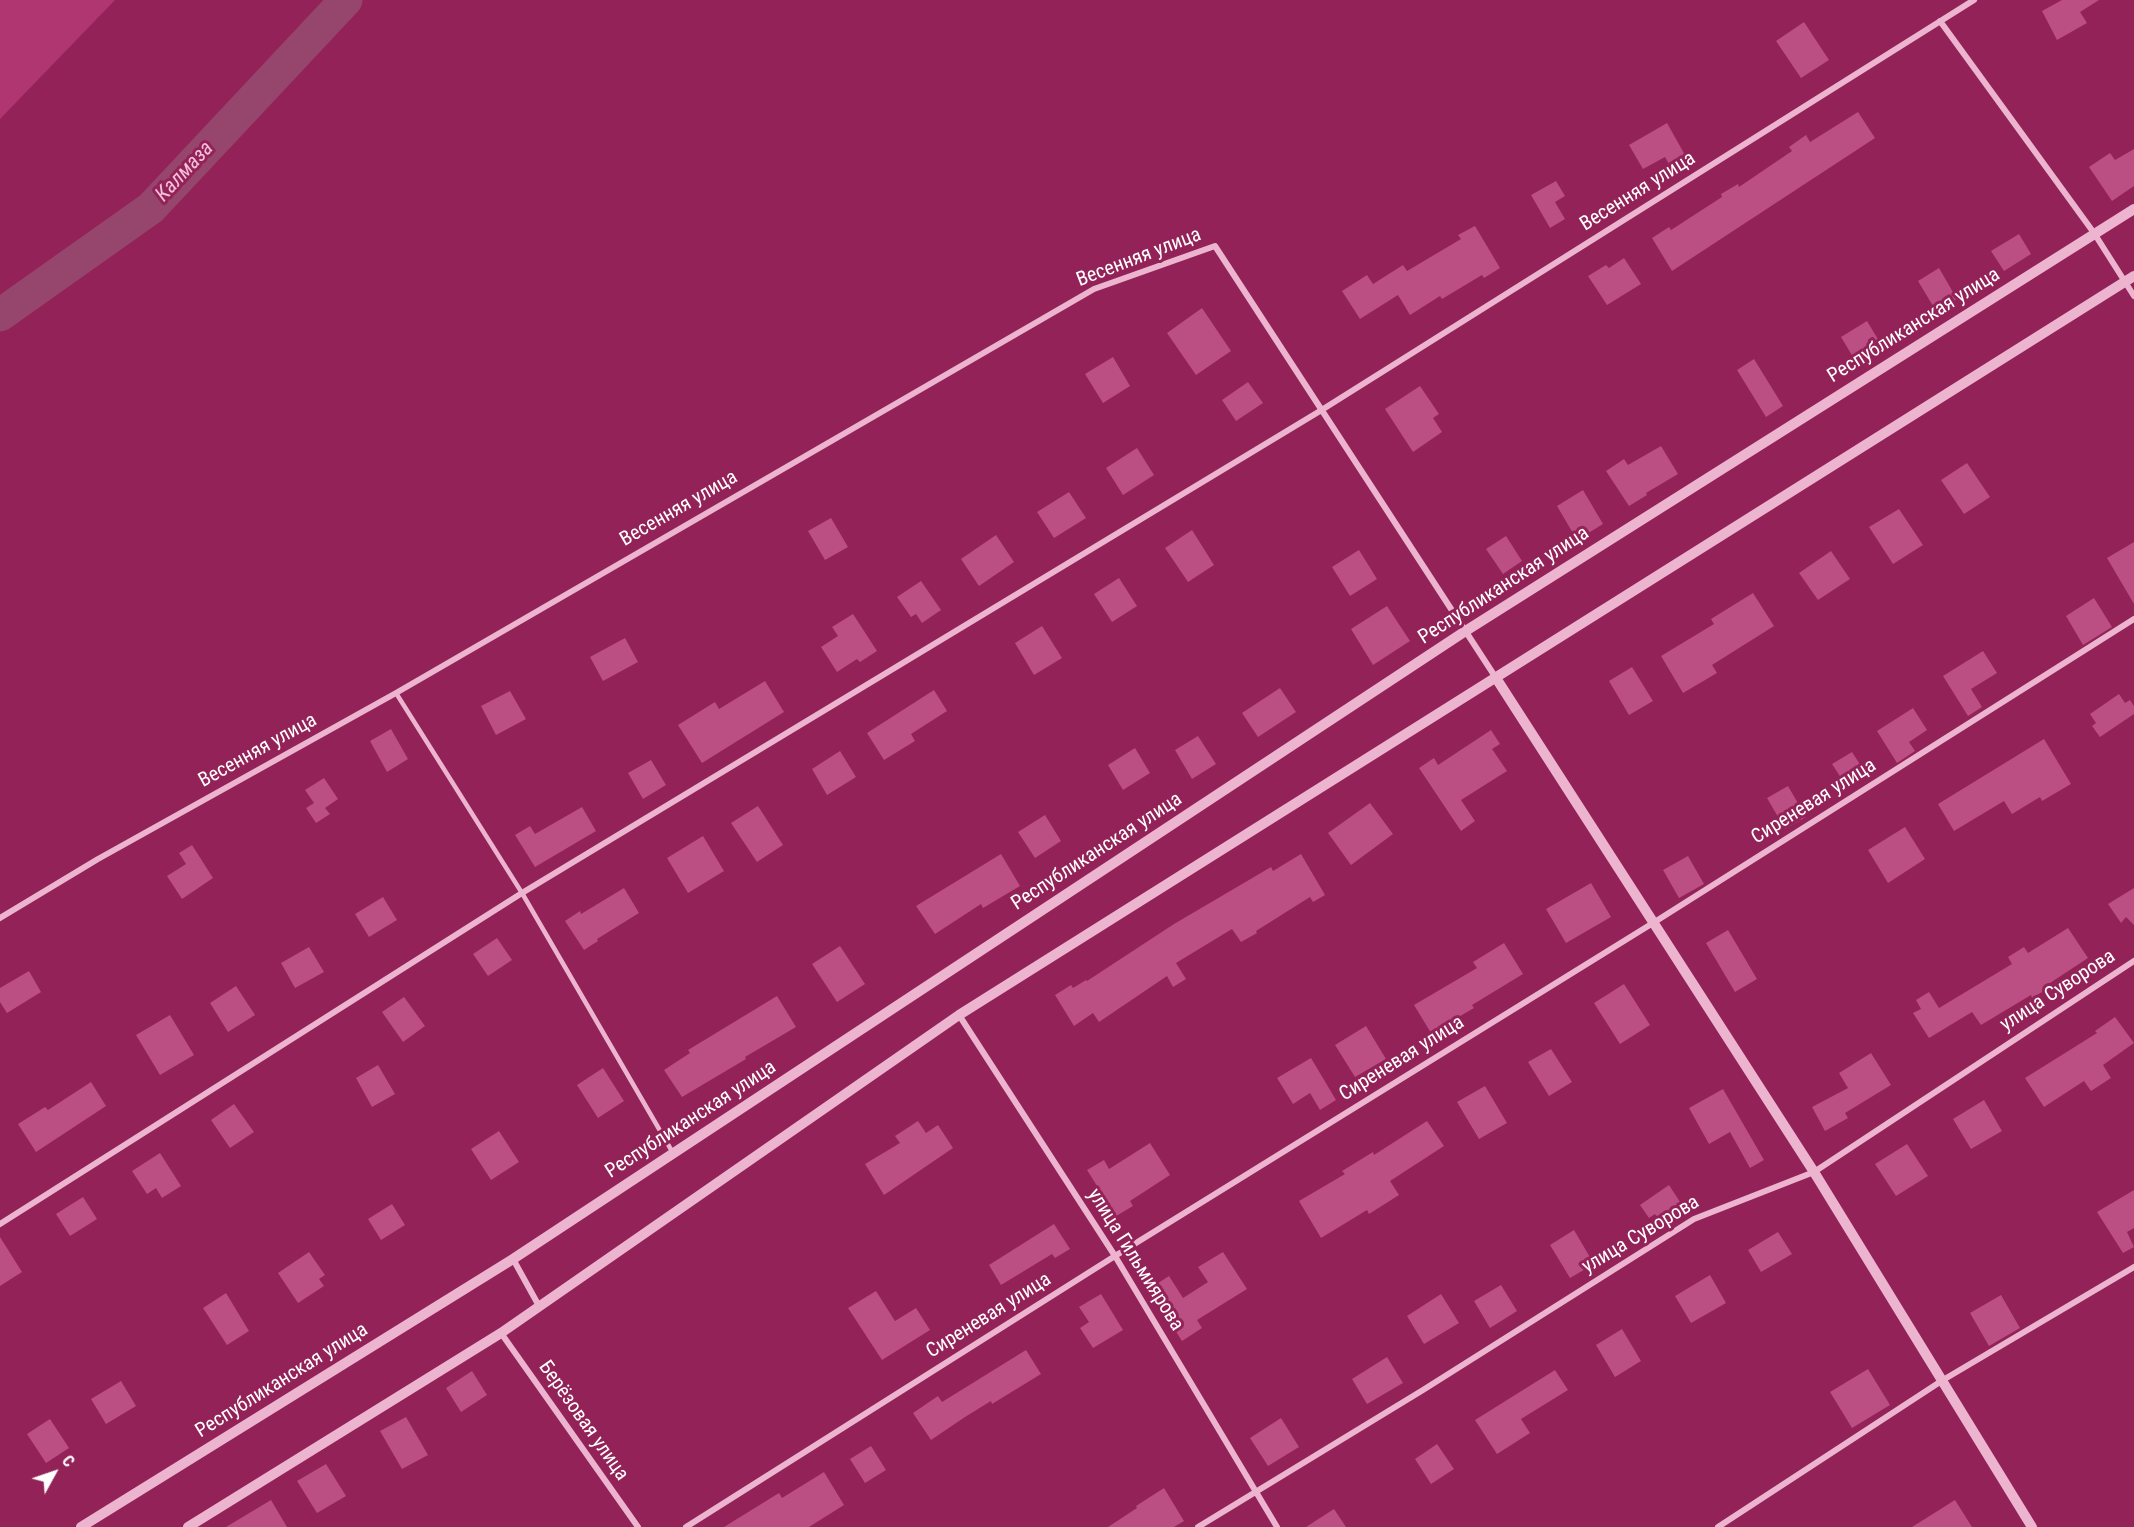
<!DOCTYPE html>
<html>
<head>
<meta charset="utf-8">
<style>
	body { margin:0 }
	#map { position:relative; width:2134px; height:1527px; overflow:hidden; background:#932258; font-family:"Roboto Condensed",sans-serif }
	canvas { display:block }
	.north { position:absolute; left:24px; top:1443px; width:60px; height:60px; -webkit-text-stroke:4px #932258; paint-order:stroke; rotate:50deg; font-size:16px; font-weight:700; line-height:24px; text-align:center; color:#fff }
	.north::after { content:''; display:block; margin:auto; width:21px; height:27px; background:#fff; clip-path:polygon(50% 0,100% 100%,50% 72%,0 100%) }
</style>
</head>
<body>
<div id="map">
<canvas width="2134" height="1527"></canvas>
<div class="north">С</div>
</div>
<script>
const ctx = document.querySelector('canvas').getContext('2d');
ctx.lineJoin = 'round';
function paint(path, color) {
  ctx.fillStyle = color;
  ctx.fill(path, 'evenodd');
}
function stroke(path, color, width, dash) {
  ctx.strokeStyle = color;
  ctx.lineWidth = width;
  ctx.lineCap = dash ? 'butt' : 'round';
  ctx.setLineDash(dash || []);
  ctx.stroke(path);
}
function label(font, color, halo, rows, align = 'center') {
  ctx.font = font + ' "Roboto Condensed",sans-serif';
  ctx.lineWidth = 6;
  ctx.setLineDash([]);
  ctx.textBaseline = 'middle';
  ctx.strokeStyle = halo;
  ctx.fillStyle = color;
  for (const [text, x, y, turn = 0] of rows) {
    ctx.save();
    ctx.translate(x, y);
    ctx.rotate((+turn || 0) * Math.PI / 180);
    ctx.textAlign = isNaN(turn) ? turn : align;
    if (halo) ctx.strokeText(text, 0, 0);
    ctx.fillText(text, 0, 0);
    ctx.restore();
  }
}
const green = new Path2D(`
	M 0,0 L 115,0 L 0,119 Z`);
const river = new Path2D(`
	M 0,315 L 151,208 L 346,0`);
const building = new Path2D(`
	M 2062,0 L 2099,0 L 2080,12 L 2087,23 L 2057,40 L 2042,11 Z
	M 1804,22 L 1829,60 L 1801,78 L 1776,41 Z
	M 1858,112 L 1875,138 L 1672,271 L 1652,238 L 1669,227 L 1671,230 L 1722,197 L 1721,194 L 1738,184 L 1739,187 L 1792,151 L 1789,147 L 1806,135 L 1810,142 Z
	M 1667,123 L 1685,155 L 1669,164 L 1665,157 L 1643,169 L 1629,145 Z
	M 2134,149 L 2134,186 L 2112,201 L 2089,167 L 2110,153 L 2115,160 Z
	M 1556,181 L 1565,196 L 1555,202 L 1565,219 L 1550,228 L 1531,195 Z
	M 1475,226 L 1500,268 L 1484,278 L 1482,275 L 1442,299 L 1440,296 L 1410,315 L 1398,295 L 1360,319 L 1342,291 L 1367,275 L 1373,284 L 1403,265 L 1407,271 L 1461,239 L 1458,235 Z
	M 2019,234 L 2031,254 L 2004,271 L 1991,251 Z
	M 1624,258 L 1641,284 L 1607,305 L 1588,276 L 1606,265 L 1609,268 Z
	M 1939,268 L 1957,299 L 1936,311 L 1918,281 Z
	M 1202,308 L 1231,351 L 1196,375 L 1167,333 Z
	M 1867,321 L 1882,346 L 1856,362 L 1841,337 Z
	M 1113,357 L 1130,386 L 1103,403 L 1085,374 Z
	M 1754,359 L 1783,406 L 1766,417 L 1737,370 Z
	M 1248,382 L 1263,403 L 1236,421 L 1222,400 Z
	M 1420,386 L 1439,414 L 1433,418 L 1442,432 L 1413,452 L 1385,409 Z
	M 1661,446 L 1678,474 L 1646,493 L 1647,495 L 1629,506 L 1606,471 L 1624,459 L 1628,465 Z
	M 1137,448 L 1154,475 L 1123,495 L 1106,468 Z
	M 1967,463 L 1990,497 L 1964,514 L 1941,480 Z
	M 1583,490 L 1603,524 L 1577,540 L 1557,506 Z
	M 1069,492 L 1086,518 L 1054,538 L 1037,512 Z
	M 1899,509 L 1923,545 L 1893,564 L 1869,527 Z
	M 831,518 L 848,547 L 825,560 L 808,531 Z
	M 1192,530 L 1214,565 L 1188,582 L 1165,548 Z
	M 996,535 L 1014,562 L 979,586 L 961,559 Z
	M 1506,536 L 1522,561 L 1503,574 L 1486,549 Z
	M 2134,542 L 2134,604 L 2107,558 Z
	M 1359,550 L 1377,579 L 1350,596 L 1332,567 Z
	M 1831,551 L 1850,579 L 1818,600 L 1799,573 Z
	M 1119,578 L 1137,606 L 1112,622 L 1094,594 Z
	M 921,581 L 941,610 L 922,623 L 916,614 L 911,617 L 897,597 Z
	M 1753,593 L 1774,626 L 1712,665 L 1717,673 L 1683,693 L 1661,656 L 1714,624 L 1711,619 Z
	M 2094,598 L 2112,627 L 2083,645 L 2066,616 Z
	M 1387,606 L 1410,641 L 1373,665 L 1351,629 Z
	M 853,614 L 877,651 L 860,662 L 857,659 L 837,672 L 821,647 L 838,636 L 832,627 Z
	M 1042,626 L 1062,658 L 1034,675 L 1015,643 Z
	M 625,638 L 638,662 L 603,681 L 590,657 Z
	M 1983,651 L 1997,673 L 1971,689 L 1982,707 L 1968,716 L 1943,676 Z
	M 1632,667 L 1653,701 L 1629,715 L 1609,681 Z
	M 765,681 L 784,712 L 702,763 L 678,725 L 715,702 L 719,709 Z
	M 1280,688 L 1296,712 L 1258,737 L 1242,713 Z
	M 934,690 L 947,711 L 911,734 L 915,741 L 884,760 L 867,733 Z
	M 510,691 L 526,719 L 496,735 L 481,706 Z
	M 2119,694 L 2125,703 L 2130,700 L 2134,706 L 2134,714 L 2100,737 L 2092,726 L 2096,723 L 2090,714 Z
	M 1913,708 L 1927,730 L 1909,742 L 1915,751 L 1897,763 L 1877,731 Z
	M 391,729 L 408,759 L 387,772 L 370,741 Z
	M 1491,730 L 1500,744 L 1492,749 L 1507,771 L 1461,800 L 1475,821 L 1461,831 L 1419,768 L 1434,758 L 1438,765 Z
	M 1198,736 L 1216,764 L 1192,779 L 1175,750 Z
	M 2044,739 L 2071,784 L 2042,801 L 2040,797 L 2012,814 L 2004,801 L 1954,831 L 1938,804 Z
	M 1135,748 L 1150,773 L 1123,790 L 1108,765 Z
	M 840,751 L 856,777 L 827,795 L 812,769 Z
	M 1852,752 L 1865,772 L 1845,784 L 1832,764 Z
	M 651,760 L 666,785 L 643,799 L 628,773 Z
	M 324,778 L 338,799 L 325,808 L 330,814 L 316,823 L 306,808 L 314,803 L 305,790 Z
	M 1788,786 L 1806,817 L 1785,829 L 1767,798 Z
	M 1370,803 L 1393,834 L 1351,865 L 1328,833 Z
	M 758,806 L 783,845 L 757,862 L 731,823 Z
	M 582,807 L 596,831 L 535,867 L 515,835 L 530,826 L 535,834 Z
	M 1045,815 L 1061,841 L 1035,858 L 1018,832 Z
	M 1905,827 L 1925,859 L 1888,883 L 1868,850 Z
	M 703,836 L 724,871 L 688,893 L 667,858 Z
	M 192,845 L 213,878 L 182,899 L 167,876 L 186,864 L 179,853 Z
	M 1001,854 L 1020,886 L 983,908 L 981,904 L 935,934 L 916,906 Z
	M 1301,854 L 1325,895 L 1313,902 L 1310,897 L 1256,931 L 1257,933 L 1241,942 L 1232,929 L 1176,963 L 1186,979 L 1173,987 L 1167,976 L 1099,1022 L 1093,1013 L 1074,1026 L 1055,995 L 1071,985 L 1073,988 L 1086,980 L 1087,981 L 1174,924 L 1271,867 L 1273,871 Z
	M 1688,856 L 1704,884 L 1679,898 L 1663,870 Z
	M 1591,883 L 1611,917 L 1566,943 L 1546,909 Z
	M 624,888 L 639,913 L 597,939 L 598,941 L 584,950 L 565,921 L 580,911 L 581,914 Z
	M 2134,888 L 2134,925 L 2126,917 L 2121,923 L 2108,904 Z
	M 383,897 L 397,920 L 369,937 L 355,914 Z
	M 2068,928 L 2088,958 L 2047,985 L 2049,988 L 2032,998 L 2031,995 L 1981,1025 L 1972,1012 L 1929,1038 L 1913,1013 L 1921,1009 L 1916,1000 L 1929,992 L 1939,1008 L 2012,964 L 2008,957 L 2024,947 L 2028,953 Z
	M 1728,930 L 1757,979 L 1735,992 L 1706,943 Z
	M 497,938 L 512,960 L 488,976 L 473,954 Z
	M 1504,943 L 1523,974 L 1472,1005 L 1474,1008 L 1431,1033 L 1414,1005 L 1477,968 L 1473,962 Z
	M 840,946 L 865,984 L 837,1002 L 812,964 Z
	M 309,947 L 324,972 L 295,988 L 281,963 Z
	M 29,971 L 41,992 L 7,1013 L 0,1002 L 0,988 Z
	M 1624,984 L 1650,1025 L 1620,1044 L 1594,1003 Z
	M 236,986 L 255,1015 L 228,1032 L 210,1003 Z
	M 777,996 L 796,1027 L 745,1057 L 746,1059 L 682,1097 L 664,1070 L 690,1053 L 688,1050 Z
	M 404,997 L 425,1026 L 403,1042 L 382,1012 Z
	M 170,1015 L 194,1055 L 160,1075 L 136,1035 Z
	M 2115,1017 L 2134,1043 L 2103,1065 L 2111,1078 L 2091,1091 L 2084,1081 L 2044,1107 L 2025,1078 L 2097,1033 L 2095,1031 Z
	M 1366,1026 L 1386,1059 L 1355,1077 L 1335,1045 Z
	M 1551,1049 L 1572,1082 L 1549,1096 L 1528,1062 Z
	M 1871,1053 L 1891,1085 L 1845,1113 L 1848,1118 L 1825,1131 L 1812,1107 L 1848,1088 L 1839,1073 Z
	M 1311,1058 L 1336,1100 L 1320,1110 L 1310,1093 L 1293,1104 L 1277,1078 Z
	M 378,1065 L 395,1094 L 372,1107 L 356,1078 Z
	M 603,1068 L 624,1101 L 598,1118 L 577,1085 Z
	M 91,1082 L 106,1106 L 36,1152 L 18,1124 L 45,1107 L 48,1110 Z
	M 1485,1086 L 1507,1123 L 1479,1139 L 1457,1102 Z
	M 1723,1089 L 1764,1160 L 1750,1168 L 1730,1132 L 1709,1144 L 1689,1108 Z
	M 1984,1100 L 2002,1131 L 1971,1149 L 1953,1119 Z
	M 234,1104 L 254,1132 L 230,1148 L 211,1120 Z
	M 918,1121 L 926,1133 L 938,1125 L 953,1148 L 884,1195 L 865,1164 L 900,1143 L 895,1136 Z
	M 1427,1121 L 1444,1146 L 1390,1181 L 1399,1195 L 1369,1214 L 1367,1210 L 1321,1238 L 1299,1201 L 1345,1174 L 1342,1171 L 1373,1152 L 1374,1155 Z
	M 499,1131 L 519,1162 L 491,1180 L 471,1149 Z
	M 1150,1143 L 1170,1175 L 1130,1201 L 1133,1206 L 1116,1216 L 1087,1170 L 1104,1160 L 1109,1169 Z
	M 1907,1144 L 1928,1176 L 1896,1196 L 1875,1164 Z
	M 160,1153 L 181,1186 L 162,1198 L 156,1188 L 147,1194 L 132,1171 Z
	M 1669,1185 L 1684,1208 L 1661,1223 L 1655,1214 L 1649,1218 L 1640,1205 Z
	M 2134,1190 L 2134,1228 L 2127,1232 L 2134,1247 L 2123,1253 L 2097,1212 Z
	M 83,1197 L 97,1219 L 70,1236 L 56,1214 Z
	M 392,1204 L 405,1225 L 381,1240 L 368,1219 Z
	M 1054,1224 L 1070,1249 L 1055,1258 L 1052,1254 L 1001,1285 L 989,1265 Z
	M 1574,1230 L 1594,1264 L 1570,1278 L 1550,1245 Z
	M 1778,1232 L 1792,1254 L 1761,1272 L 1748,1250 Z
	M 0,1237 L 22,1272 L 0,1286 Z
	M 309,1252 L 325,1275 L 319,1279 L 324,1286 L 298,1303 L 278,1273 Z
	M 1223,1252 L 1247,1289 L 1197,1320 L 1202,1328 L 1182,1341 L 1149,1289 L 1169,1276 L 1183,1298 L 1208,1282 L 1198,1267 Z
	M 1710,1275 L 1726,1303 L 1691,1323 L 1675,1296 Z
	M 1501,1285 L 1517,1311 L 1490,1328 L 1474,1301 Z
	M 876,1291 L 895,1321 L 916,1308 L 930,1330 L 882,1360 L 848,1308 Z
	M 226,1293 L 249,1331 L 227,1345 L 203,1308 Z
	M 1101,1294 L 1123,1330 L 1093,1348 L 1080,1328 L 1089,1322 L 1079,1307 Z
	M 1441,1294 L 1459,1323 L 1424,1344 L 1407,1316 Z
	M 2001,1295 L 2020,1328 L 1989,1346 L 1970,1313 Z
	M 1622,1329 L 1641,1361 L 1615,1377 L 1596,1345 Z
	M 1026,1350 L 1041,1374 L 992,1404 L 991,1401 L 965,1417 L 931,1440 L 913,1413 L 938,1396 L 942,1402 Z
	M 1387,1357 L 1403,1383 L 1367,1404 L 1352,1379 Z
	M 1868,1369 L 1890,1405 L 1852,1428 L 1830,1392 Z
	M 1555,1370 L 1568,1390 L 1521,1419 L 1530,1433 L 1497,1454 L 1475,1420 Z
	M 472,1371 L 487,1395 L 461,1412 L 446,1388 Z
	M 121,1381 L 136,1406 L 106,1424 L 91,1399 Z
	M 406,1417 L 428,1455 L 402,1469 L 380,1431 Z
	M 1281,1418 L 1299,1447 L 1268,1466 L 1250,1438 Z
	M 50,1419 L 69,1448 L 46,1463 L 27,1434 Z
	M 1437,1444 L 1454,1469 L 1431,1484 L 1415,1459 Z
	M 871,1446 L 886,1470 L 865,1483 L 850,1459 Z
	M 326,1464 L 346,1496 L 317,1513 L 297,1481 Z
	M 824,1472 L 844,1505 L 809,1527 L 724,1527 L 779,1493 L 782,1498 Z
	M 1164,1488 L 1184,1521 L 1174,1527 L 1108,1527 L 1137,1508 L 1136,1506 Z
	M 271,1500 L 287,1527 L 226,1527 Z
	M 1955,1500 L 1972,1527 L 1912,1527 Z
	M 1334,1509 L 1346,1527 L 1306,1527 Z`);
const service = new Path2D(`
	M 396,693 L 522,893 L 673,1153`);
const minor = new Path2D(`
	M 1940,21 L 2094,233 L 2134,296
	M 0,918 L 98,859 L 396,693 L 1094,289 L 1215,246 L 1496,678
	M 959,1015 L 1115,1256 L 1277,1527
	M 0,1224 L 522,893 L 1320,411 L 1974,0
	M 513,1259 L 539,1306
	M 501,1333 L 638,1527
	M 686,1527 L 1115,1256 L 1653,923 L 2134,619
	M 1198,1527 L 1423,1390 L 1694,1219 L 1814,1172 L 2134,961
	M 1718,1527 L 1943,1380 L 2134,1267`);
const tertiary = new Path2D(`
	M 1496,678 L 1814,1172 L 2032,1527
	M 81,1527 L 513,1259 L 1464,632 L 2134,209
	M 188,1527 L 501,1333 L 959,1015 L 2134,276`);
const streetNames = [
	["Весенняя улица",1638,192,-32],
	["Весенняя улица",1139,258,-21],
	["Республиканская улица",1914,326,-32],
	["Весенняя улица",679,509,-30],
	["Республиканская улица",1504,586,-33],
	["Весенняя улица",258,751,-29],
	["Сиреневая улица",1814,802,-32],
	["Республиканская улица",1097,852,-33],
	["улица Суворова",2058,991,-33],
	["Сиреневая улица",1402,1059,-32],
	["Республиканская улица",691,1120,-33],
	["улица Суворова",1641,1235,-31],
	["улица Гильмиярова",1135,1260,58],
	["Сиреневая улица",989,1316,-32],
	["Республиканская улица",282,1381,-32],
	["Берёзовая улица",583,1421,55]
];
const waterNames = [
	["Калмаза",185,172,-47]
];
paint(green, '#b03672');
stroke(river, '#96466d', 33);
paint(building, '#bb4e83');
stroke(service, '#edb4d0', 4.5);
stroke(minor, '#edb4d0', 6);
stroke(tertiary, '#edb4d0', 10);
label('20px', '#fff', '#932258', streetNames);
label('italic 21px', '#f4c0da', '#932258', waterNames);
</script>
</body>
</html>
